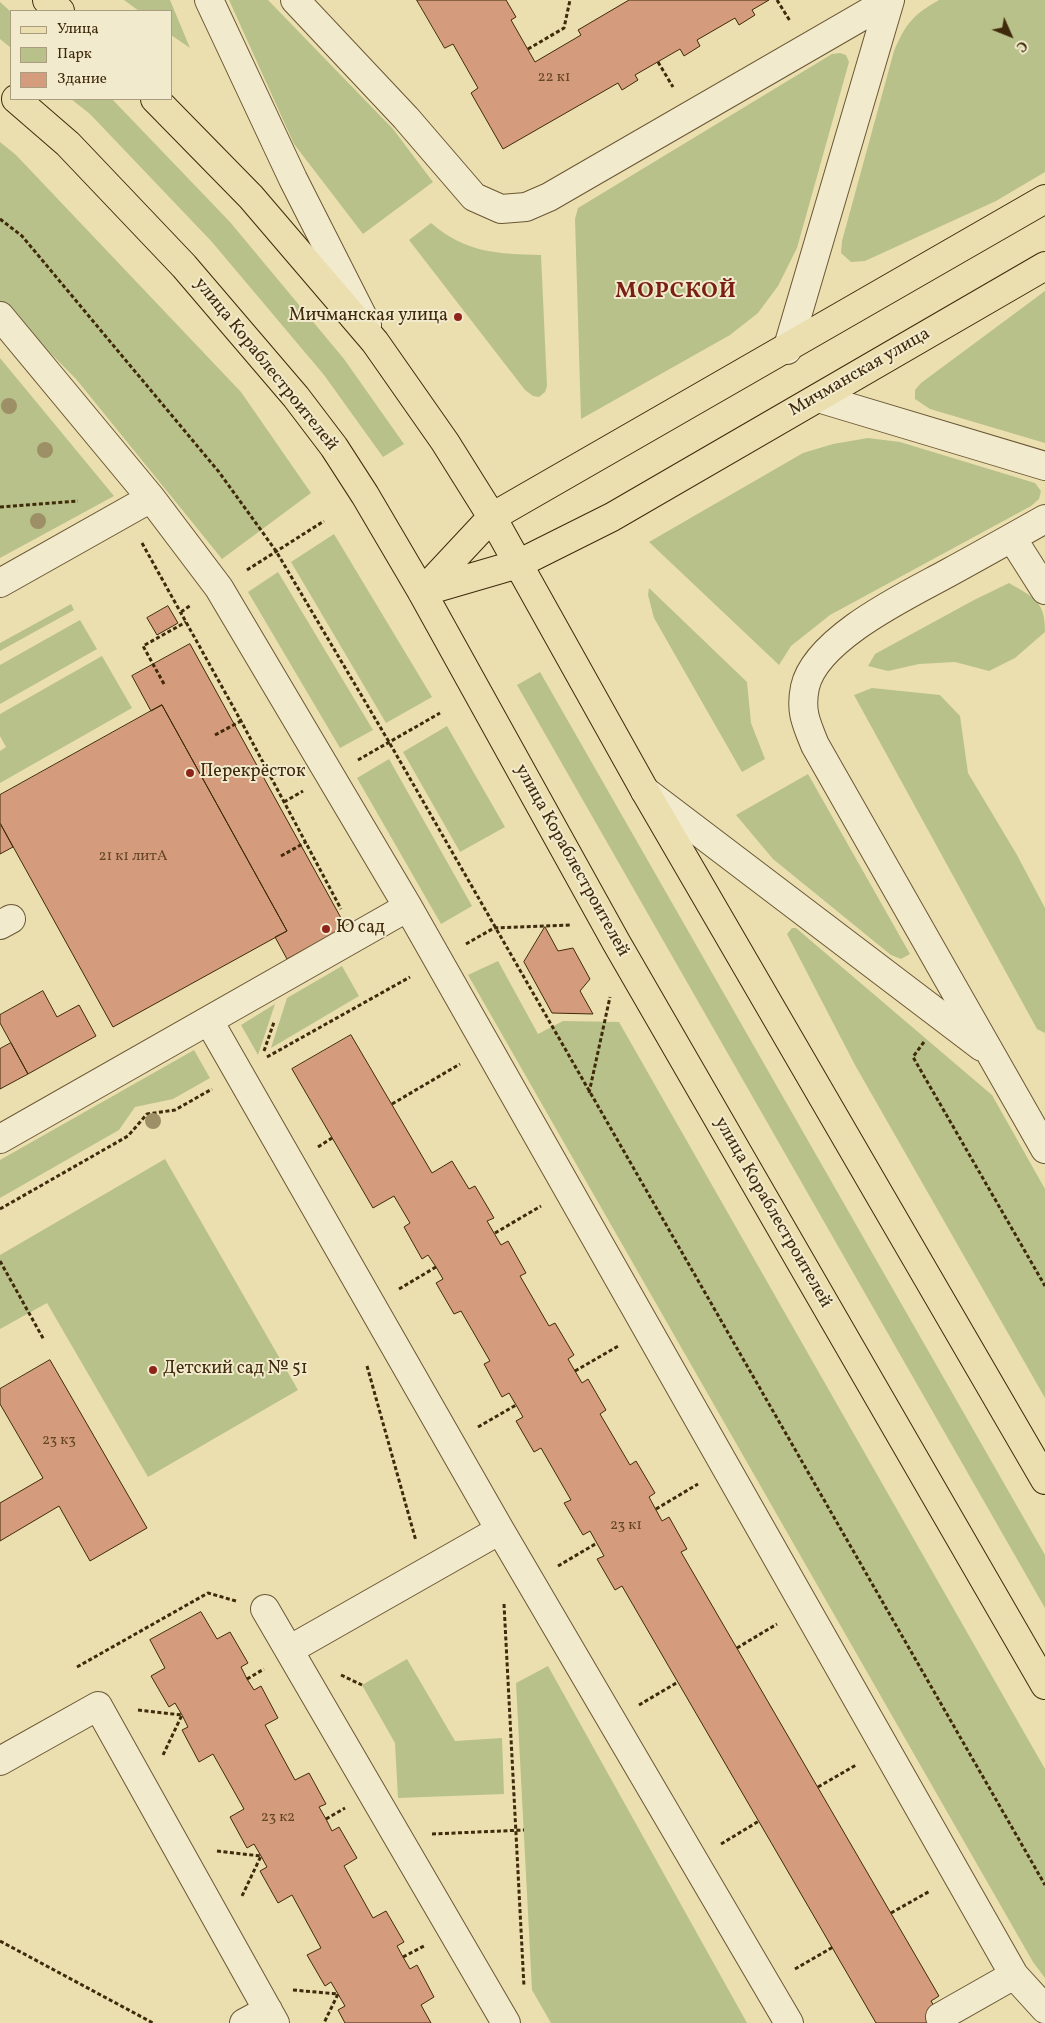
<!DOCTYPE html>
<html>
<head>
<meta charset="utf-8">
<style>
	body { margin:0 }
	#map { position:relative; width:1045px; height:2023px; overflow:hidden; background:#ebdfb0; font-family:Vollkorn,serif }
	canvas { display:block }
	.legend { position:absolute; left:10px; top:10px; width:162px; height:90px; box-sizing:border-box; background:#f2eacc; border:1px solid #aa9d7f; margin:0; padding:6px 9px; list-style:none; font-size:15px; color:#3f2a0b }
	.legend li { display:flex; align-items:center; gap:10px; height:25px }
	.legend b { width:25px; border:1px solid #aa9d7f }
	.north { position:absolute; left:985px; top:10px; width:50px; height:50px; -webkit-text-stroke:4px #f2eacc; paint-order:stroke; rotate:134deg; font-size:14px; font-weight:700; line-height:20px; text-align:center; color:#3f2a0b }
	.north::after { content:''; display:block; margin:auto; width:18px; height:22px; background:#3f2a0b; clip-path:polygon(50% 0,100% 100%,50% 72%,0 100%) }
</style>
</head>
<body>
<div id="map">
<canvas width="1045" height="2023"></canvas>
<ul class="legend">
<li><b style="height:6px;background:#ebdfb0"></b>Улица</li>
<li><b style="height:14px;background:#b9c18a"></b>Парк</li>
<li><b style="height:14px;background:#d49c7c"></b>Здание</li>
</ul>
<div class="north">С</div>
</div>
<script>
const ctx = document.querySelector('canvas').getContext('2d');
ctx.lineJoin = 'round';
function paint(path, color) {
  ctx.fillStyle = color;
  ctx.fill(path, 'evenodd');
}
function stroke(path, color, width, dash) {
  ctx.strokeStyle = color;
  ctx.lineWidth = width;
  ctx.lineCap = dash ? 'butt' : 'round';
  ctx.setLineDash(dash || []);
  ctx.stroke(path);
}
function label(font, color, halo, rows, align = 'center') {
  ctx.font = font + ' Vollkorn,serif';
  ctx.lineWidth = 4;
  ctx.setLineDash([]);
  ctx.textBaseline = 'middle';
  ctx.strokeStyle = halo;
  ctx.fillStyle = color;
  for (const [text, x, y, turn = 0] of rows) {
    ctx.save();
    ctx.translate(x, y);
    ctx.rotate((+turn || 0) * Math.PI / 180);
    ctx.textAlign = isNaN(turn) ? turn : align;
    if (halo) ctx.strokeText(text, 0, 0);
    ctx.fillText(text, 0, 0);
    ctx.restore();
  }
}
const green = new Path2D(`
	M 124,0 L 170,0 L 190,48 L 171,35 L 171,11 L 139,11 Z
	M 229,0 L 268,0 L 393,129 L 433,182 L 363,234 L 294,144 Z
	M 939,0 L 1045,0 L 1045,172 L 996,201 L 865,261 L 851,262 L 841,253 L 842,241 L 894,51 C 906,23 913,15 939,0 Z
	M 0,2 L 11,12 L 11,48 L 0,39 Z
	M 840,53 L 846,55 L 849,62 L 797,248 L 778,286 L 758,313 L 730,335 L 581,419 L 575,219 L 578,208 L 832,54 Z
	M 71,99 L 112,99 L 230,222 L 344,359 L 404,444 L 383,457 L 324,375 L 212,242 L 90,114 Z
	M 0,142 L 16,155 L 241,392 L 311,493 L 222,559 L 76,379 L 0,302 Z
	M 431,223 C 466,253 498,254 541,255 L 547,386 L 545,392 L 539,397 L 533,396 L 525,390 L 409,240 Z
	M 1045,291 L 1045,443 L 930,409 L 915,399 L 915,390 L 921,383 Z
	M 0,358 L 114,496 L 0,558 Z
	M 868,438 L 900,442 L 1035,483 L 1041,491 L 1039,499 L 1031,506 L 830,615 L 791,646 L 779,665 L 649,542 L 803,453 L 833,444 Z
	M 334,534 L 432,697 L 386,723 L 291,562 Z
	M 278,572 L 373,730 L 340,748 L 248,592 Z
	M 1009,583 C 1034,598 1045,600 1045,632 L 1015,658 L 989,671 L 955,662 L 919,664 L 888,671 L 868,666 L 875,654 L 974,600 Z
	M 649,588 L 747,682 L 751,723 L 765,759 L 742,772 L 654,618 L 648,595 Z
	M 71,604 L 74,610 L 0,651 L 0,643 Z
	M 80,620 L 97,649 L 0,704 L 0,665 Z
	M 102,656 L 132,708 L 0,783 L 0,751 L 6,747 L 0,736 L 0,714 Z
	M 540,672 L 1045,1555 L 1045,1608 L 517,685 Z
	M 872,688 L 940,695 L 960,716 L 968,773 L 1017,855 L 1045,908 L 1045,1033 L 1037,1029 L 854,695 Z
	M 447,726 L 505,827 L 460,852 L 403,752 Z
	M 389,759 L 472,906 L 441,924 L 357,778 Z
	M 808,774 L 910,954 L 901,959 L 891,955 L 773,859 L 736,815 Z
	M 792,928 L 796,928 L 992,1095 L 1045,1189 L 1045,1398 L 855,1065 L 787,934 Z
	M 498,961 L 538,1034 L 563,1021 L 619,1022 L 1045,1769 L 1045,1978 L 1033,1962 L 468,975 Z
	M 342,966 L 359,996 L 271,1048 L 287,998 Z
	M 275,1004 L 258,1055 L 241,1025 Z
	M 194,1050 L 210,1078 L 173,1099 L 135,1107 L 119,1130 L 0,1198 L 0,1160 Z
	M 165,1159 L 298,1390 L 148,1477 L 47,1303 L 0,1329 L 0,1255 Z
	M 407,1659 L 455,1741 L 502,1738 L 504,1794 L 398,1798 L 395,1743 L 362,1685 Z
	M 548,1666 L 747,2023 L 551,2023 L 532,1990 L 516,1683 Z`);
const building = new Path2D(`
	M 417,0 L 506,0 L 516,17 L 511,20 L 535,62 L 581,35 L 578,30 L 629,0 L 769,0 L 752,10 L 755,15 L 739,25 L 735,18 L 697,40 L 700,46 L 684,56 L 680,49 L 635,75 L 638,80 L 622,90 L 618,83 L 503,149 L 471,93 L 478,88 L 453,44 L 445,48 Z
	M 168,606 L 178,623 L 157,635 L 147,618 Z
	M 190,644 L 346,927 L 287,959 L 275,937 L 287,931 L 162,705 L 151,711 L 132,676 Z
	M 162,705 L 287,931 L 113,1027 L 0,823 L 0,795 Z
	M 1,825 L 13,847 L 0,854 L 0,826 Z
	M 545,927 L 558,951 L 573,948 L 590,979 L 580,991 L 593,1014 L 552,1013 L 524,962 Z
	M 43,991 L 57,1017 L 79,1005 L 96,1036 L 28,1074 L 0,1023 L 0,1015 Z
	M 351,1035 L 432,1173 L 452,1161 L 469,1189 L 475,1186 L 494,1218 L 487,1221 L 501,1245 L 508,1241 L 526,1273 L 520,1276 L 549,1326 L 555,1323 L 574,1355 L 568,1359 L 582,1383 L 588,1379 L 606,1410 L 600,1414 L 630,1465 L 636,1461 L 655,1493 L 649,1497 L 662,1521 L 669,1517 L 687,1549 L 681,1552 L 939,1996 L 931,2001 L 944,2023 L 876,2023 L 622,1586 L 615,1590 L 597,1559 L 604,1556 L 590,1531 L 583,1535 L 564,1503 L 571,1500 L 541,1448 L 534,1452 L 516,1421 L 523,1417 L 509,1393 L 502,1397 L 484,1364 L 490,1361 L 461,1311 L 454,1314 L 436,1283 L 443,1279 L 436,1267 L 428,1255 L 422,1259 L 404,1227 L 410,1223 L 394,1196 L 373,1208 L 292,1069 Z
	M 11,1043 L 28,1074 L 0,1089 L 0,1049 Z
	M 50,1360 L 147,1528 L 90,1561 L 59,1506 L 0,1541 L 0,1503 L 43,1478 L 0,1404 L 0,1389 Z
	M 201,1612 L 217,1639 L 230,1632 L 248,1663 L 241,1667 L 247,1679 L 254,1690 L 261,1686 L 278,1718 L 265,1725 L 295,1780 L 309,1773 L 326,1804 L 319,1807 L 326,1819 L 332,1831 L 339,1827 L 357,1858 L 344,1866 L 373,1918 L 386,1911 L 404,1942 L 397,1946 L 403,1957 L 410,1969 L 417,1965 L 434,1997 L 421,2005 L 431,2023 L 345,2023 L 338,2010 L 345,2006 L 331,1982 L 325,1986 L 307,1955 L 321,1948 L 292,1895 L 278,1903 L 260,1871 L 267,1867 L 261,1856 L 254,1844 L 247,1848 L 230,1817 L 244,1809 L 213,1754 L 199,1762 L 182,1730 L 188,1727 L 182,1715 L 175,1703 L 169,1707 L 151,1676 L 165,1668 L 150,1640 Z`);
const path = new Path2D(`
	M 777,0 L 790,21
	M 528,49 L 564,28 L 570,0
	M 658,62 L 673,87
	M 0,219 L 22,236 L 219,472 L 276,551 L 389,742 L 1045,1885
	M 0,507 L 78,501
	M 142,543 L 241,721 L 341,909
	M 247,570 L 324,521
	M 181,612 L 191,605
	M 164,684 L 143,646 L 186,622
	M 215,735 L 241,721
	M 358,760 L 440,713
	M 284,802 L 303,791
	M 281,856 L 306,842
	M 466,944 L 494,928 L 570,925
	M 924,1042 L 913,1057 L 1045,1286
	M 264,1051 L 274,1022
	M 267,1057 L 410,977
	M 589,1093 L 610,997
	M 392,1104 L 460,1064
	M 318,1147 L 332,1138
	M 0,1209 L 128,1136 L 147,1114 L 175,1110 L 212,1089
	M 495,1233 L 541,1206
	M 0,1261 L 44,1340
	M 399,1289 L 436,1267
	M 367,1366 L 416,1541
	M 575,1371 L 620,1345
	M 478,1427 L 516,1405
	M 656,1509 L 698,1484
	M 558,1566 L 597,1543
	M 504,1604 L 524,1987
	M 737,1648 L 777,1624
	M 77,1667 L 208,1593 L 236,1601
	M 341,1675 L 362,1685
	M 247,1679 L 264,1669
	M 639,1705 L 678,1682
	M 138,1710 L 182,1715 L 163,1755
	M 818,1787 L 856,1765
	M 326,1819 L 345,1808
	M 432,1834 L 524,1830
	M 721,1844 L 759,1821
	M 217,1851 L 261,1856 L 242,1896
	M 891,1913 L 930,1891
	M 0,1941 L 153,2023
	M 403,1957 L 424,1946
	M 795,1969 L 833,1947
	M 293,1990 L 338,1994 L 324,2023`);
const minor = new Path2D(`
	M 209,0 L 293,179 L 367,325
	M 295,0 L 406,118 L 474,197 L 501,209 L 526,207 L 549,197 L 890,0
	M 0,316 L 151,498 L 219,588 L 408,907 L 1014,1975 L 1045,2009
	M 787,350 L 890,0
	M 818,398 L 1045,466
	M 1045,519 C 1013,537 981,555 948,573 C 908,595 816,638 805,687 C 800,711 806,723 815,745 L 1045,1149
	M 1012,538 L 1045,590
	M 0,583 L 151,498
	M 645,791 L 982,1047
	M 0,925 L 11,919
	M 209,1021 L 500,1530 L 789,2023
	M 0,1139 L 408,907
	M 265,1609 L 506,2023
	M 289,1650 L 500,1530
	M 0,1761 L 98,1706 L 275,2023
	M 940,2017 L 1014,1975
	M 244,2023 L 268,2010`);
const major = new Path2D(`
	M 47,0 L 60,11
	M 16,99 L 68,144 L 184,266 L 296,397 L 334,447 L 365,495 L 422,592 L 616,942 L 1045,1685
	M 155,99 L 251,197 L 375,342 L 445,442 L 492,517 L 645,791 L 1045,1480
	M 422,592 L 492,517 L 1045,199
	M 422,592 L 518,564 L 612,517 L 1045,266`);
const trees = [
	[9,406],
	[45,450],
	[38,521],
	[153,1121]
];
const markers = [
	[458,317,5,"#8f2418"],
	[190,773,5,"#8f2418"],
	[326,929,5,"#8f2418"],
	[153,1370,5,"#8f2418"]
];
const numberNames = [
	["22 к1",554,78],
	["21 к1 литА",133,857],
	["23 к3",59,1441],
	["23 к1",626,1526],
	["23 к2",278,1818]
];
const poiNames = [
	["Мичманская улица",448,317,"right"],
	["Перекрёсток",200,773],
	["Ю сад",336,929],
	["Детский сад № 51",163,1370]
];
const streetNames = [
	["улица Кораблестроителей",265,365,51],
	["Мичманская улица",860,373,-30],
	["улица Кораблестроителей",571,861,61],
	["улица Кораблестроителей",772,1213,60]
];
const districtNames = [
	["МОРСКОЙ",676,293]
];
paint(green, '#b9c18a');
paint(building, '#d49c7c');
stroke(building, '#3f2a0b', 1);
stroke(minor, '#6a5734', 30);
stroke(major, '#3f2a0b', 30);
stroke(path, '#3f2a0b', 3, [4, 2.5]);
stroke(minor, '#f2eacc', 28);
stroke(major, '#ebdfb0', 28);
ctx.fillStyle = '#9d9067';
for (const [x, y] of trees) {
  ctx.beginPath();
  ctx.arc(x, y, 8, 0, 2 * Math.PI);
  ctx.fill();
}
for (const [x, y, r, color] of markers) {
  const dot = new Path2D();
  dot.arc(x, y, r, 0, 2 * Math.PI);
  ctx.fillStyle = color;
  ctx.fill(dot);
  stroke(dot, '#f2eacc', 2);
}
label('15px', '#644627', null, numberNames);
label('18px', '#3f2a0b', '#f2eacc', poiNames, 'left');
label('18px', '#3f2a0b', '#f2eacc', streetNames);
ctx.letterSpacing = '1px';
label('bold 22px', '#7a1f14', '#f2eacc', districtNames);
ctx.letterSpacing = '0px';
</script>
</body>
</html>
